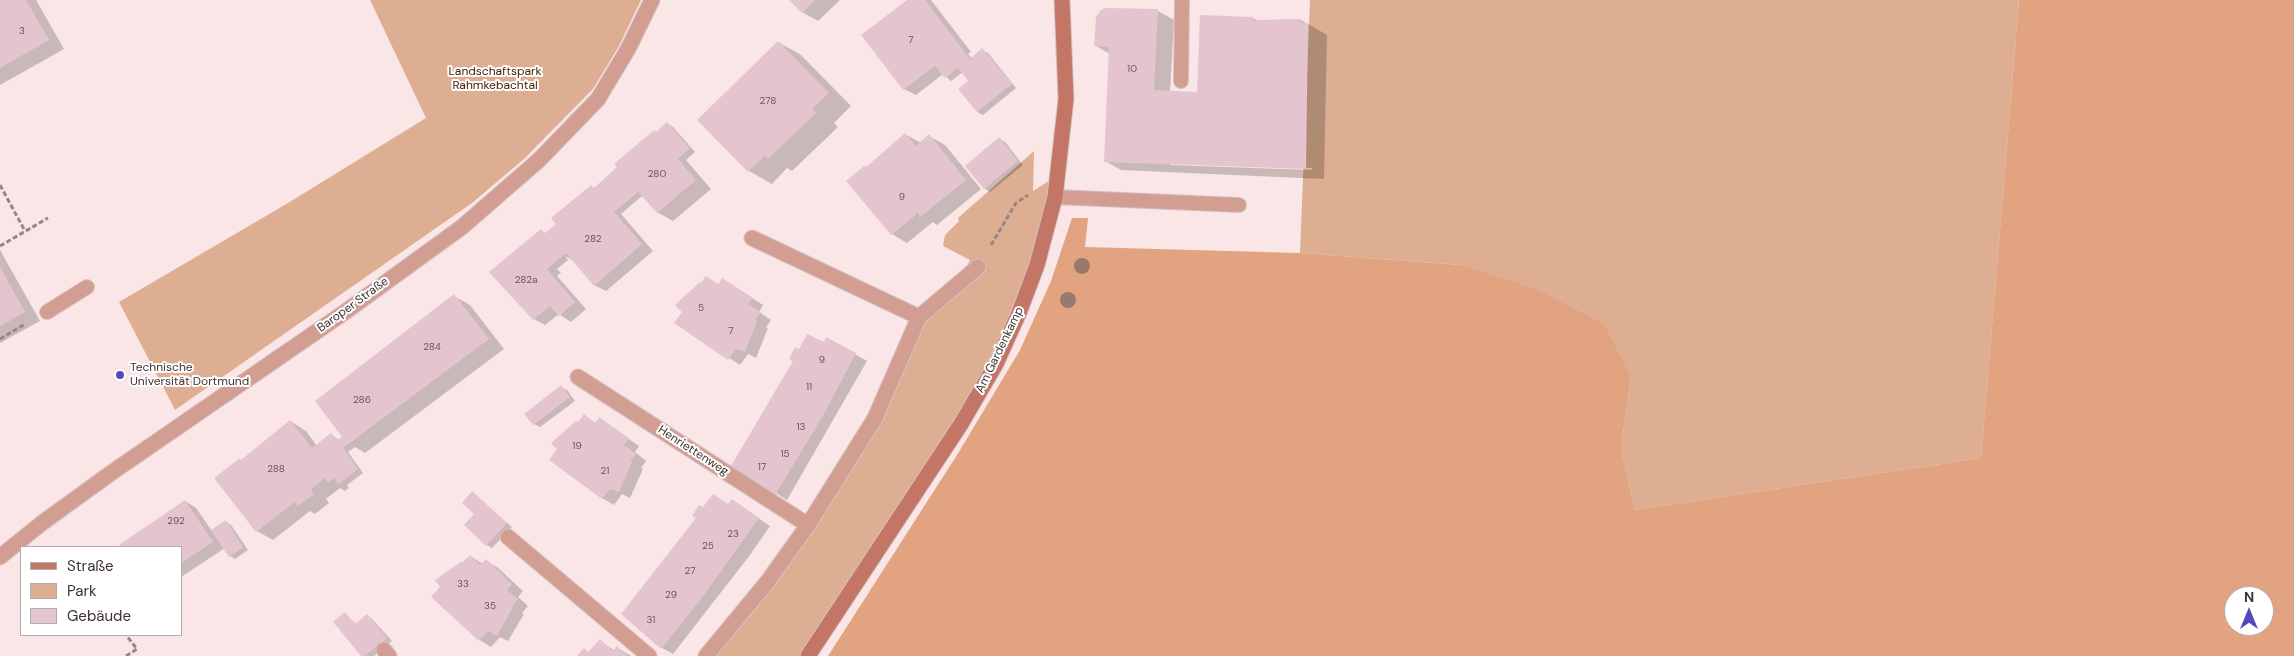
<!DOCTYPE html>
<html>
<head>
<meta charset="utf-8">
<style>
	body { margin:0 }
	#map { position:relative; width:2294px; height:656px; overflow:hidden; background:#fbe6e7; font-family:"DM Sans",sans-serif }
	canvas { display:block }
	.legend { position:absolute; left:20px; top:546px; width:162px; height:90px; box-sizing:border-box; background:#fff; border:1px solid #b2adad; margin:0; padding:6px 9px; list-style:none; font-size:15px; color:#3e3132 }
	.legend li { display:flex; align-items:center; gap:10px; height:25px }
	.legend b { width:25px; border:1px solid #b2adad }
	.north { position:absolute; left:2224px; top:586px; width:50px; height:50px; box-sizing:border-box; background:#fff; border:1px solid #b2adad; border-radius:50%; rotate:0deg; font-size:14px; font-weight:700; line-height:20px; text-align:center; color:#3e3132 }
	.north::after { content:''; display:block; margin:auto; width:18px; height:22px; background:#5448c0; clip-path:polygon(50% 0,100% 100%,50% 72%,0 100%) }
</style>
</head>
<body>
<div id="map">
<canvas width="2294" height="656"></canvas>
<ul class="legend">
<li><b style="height:6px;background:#c37665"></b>Straße</li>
<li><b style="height:14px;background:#ddae92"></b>Park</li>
<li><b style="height:14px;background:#e4c5cf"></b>Gebäude</li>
</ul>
<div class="north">N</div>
</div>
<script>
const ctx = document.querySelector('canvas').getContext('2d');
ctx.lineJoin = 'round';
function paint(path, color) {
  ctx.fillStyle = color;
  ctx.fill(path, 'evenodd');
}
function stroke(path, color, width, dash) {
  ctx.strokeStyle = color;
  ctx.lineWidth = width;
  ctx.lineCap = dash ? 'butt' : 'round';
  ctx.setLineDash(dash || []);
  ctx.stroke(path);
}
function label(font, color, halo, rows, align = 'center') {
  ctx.font = font + ' "DM Sans",sans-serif';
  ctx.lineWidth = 4;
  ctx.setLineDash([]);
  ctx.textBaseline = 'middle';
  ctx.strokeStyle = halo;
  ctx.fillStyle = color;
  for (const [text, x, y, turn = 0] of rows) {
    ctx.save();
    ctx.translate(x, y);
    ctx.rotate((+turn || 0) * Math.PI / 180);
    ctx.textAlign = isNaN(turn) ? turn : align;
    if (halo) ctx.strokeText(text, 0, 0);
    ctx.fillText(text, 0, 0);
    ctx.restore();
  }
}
const green = new Path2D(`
	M 370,0 L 641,0 L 619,46 L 593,89 L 524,159 L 472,203 L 175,410 L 119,302 L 288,203 L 426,118 Z
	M 1310,0 L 2019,0 L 1981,458 L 1635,510 L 1621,448 L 1631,377 L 1462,265 L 1300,253 Z
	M 1034,151 L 1033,191 L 1058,175 L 1055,197 L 996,364 L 808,656 L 706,656 L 875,418 L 919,317 L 961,279 L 970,260 L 943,246 L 945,235 L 959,221 L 958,218 Z`);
const forest = new Path2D(`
	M 2019,0 L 2294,0 L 2294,656 L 828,656 L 957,455 L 1020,350 L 1051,281 L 1072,218 L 1088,218 L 1085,247 L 1300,253 L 1462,265 L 1538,290 L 1604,324 L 1631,377 L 1621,448 L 1635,510 L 1981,458 ZM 2234,596 L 2264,596 L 2264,626 L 2234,626 Z`);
const shadow = new Path2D(`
	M 0,0 L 36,0 L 64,49 L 0,85 Z
	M 791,0 L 840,0 L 818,21 L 802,12 Z
	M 909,0 L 931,0 L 971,52 L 968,54 L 972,59 L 982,50 L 988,53 L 1016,88 L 983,115 L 977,112 L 970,81 L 963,72 L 951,81 L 943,74 L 916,95 L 904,89 Z
	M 1158,11 L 1174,20 L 1170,92 L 1198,93 L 1202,16 L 1253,18 L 1258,21 L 1301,20 L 1327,35 L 1324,179 L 1121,170 L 1105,161 L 1110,54 L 1096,46 ZM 1170,163 L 1312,168 L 1312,170 L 1170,165 Z
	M 778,42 L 801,55 L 851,106 L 834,123 L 838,127 L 792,171 L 787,168 L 772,184 L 749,171 Z
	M 668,124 L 673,127 L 695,152 L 686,160 L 711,189 L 673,221 L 657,212 L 643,195 L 621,214 L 653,251 L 606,291 L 594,285 L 574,261 L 565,256 L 568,260 L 557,269 L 561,273 L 557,276 L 586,309 L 571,322 L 559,314 L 545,325 L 534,319 L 546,234 Z
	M 905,134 L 921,143 L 929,136 L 945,145 L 981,189 L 937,225 L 933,222 L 907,243 L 892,234 L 866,168 Z
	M 999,139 L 1005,142 L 1023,165 L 990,192 L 985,189 L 967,166 Z
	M 0,250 L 40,321 L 0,343 Z
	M 723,279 L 763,305 L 759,312 L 771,320 L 766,327 L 768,328 L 756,358 L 748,354 L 740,365 L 676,323 L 719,285 Z
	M 454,296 L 470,305 L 504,349 L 365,453 L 355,447 L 348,452 L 363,473 L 347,485 L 349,488 L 345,491 L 340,488 L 326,499 L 329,503 L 315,514 L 310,511 L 273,540 L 257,531 L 243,461 L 290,421 L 306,431 L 317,446 L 332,435 L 339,440 L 344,437 Z
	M 827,339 L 867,361 L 787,500 L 733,466 L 800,351 L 824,344 Z
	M 561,387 L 567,390 L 575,401 L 540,427 L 534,424 L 526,414 Z
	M 584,416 L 596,423 L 600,419 L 639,446 L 635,452 L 646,461 L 641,468 L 643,469 L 630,498 L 622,494 L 614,505 L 602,498 L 579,423 Z
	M 472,493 L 512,527 L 492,548 L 487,545 L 476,514 Z
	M 714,495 L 729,505 L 732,500 L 770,526 L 750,555 L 673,654 L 662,648 Z
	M 185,501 L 196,508 L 212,531 L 226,522 L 231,525 L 248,550 L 235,559 L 230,556 L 225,548 L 181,577 L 181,547 L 121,547 L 120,545 Z
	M 470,556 L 483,564 L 486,561 L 497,567 L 523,591 L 518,597 L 528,606 L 522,613 L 524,614 L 508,641 L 500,637 L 491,647 L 480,640 L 433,597 Z
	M 345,614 L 356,624 L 367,615 L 372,619 L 392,641 L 374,656 L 363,656 Z
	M 600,641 L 615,651 L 618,648 L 631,656 L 579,656 L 584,650 L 589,652 Z`);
const building = new Path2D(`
	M 0,0 L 26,0 L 49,40 L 0,68 Z
	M 789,0 L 815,0 L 802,13 Z
	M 907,0 L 925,0 L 970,59 L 982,48 L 1012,84 L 977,112 L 958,89 L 968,81 L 958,68 L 945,78 L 935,66 L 903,90 L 861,35 Z
	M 1106,8 L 1158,9 L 1154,90 L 1197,92 L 1200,15 L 1253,17 L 1253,20 L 1301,19 L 1301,23 L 1308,23 L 1306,169 L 1104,162 L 1109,47 L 1094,46 L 1096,17 L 1101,10 Z
	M 778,41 L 829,93 L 812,109 L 816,113 L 768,159 L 765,155 L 748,172 L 697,120 Z
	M 667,122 L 690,148 L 678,159 L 696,180 L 657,213 L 638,192 L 614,212 L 642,244 L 594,286 L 566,253 L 547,269 L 575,302 L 559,316 L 550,306 L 533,320 L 489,272 L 541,229 L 545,233 L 556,224 L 551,218 L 591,185 L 594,188 L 617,167 L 614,164 L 654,130 L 656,132 Z
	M 905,133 L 916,146 L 929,134 L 966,180 L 920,217 L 918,213 L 891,235 L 846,181 L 864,166 L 866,167 Z
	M 999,137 L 1018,161 L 984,189 L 965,166 Z
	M 0,267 L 25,312 L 0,326 Z
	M 706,276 L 718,284 L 722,278 L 753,298 L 748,304 L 761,312 L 755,320 L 757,321 L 745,352 L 736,349 L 728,360 L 674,323 L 682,312 L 675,305 L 700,282 L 701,283 Z
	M 454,294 L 489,339 L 343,448 L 358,469 L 339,484 L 334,478 L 328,483 L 325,478 L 311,489 L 314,494 L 298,506 L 295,502 L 256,532 L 214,478 L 240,458 L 241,460 L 290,420 L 312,448 L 331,433 L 337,440 L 342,437 L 315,401 Z
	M 807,334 L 824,342 L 826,337 L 856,353 L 824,414 L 775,495 L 731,466 L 793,361 L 789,359 L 795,347 L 799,349 Z
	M 561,385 L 570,397 L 533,425 L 524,414 Z
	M 584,414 L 595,423 L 599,417 L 629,438 L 624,445 L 636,454 L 630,461 L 632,462 L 619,492 L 610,489 L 602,499 L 549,460 L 557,449 L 551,443 L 576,421 L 578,422 Z
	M 472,491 L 507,523 L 486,546 L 464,525 L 474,514 L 462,503 Z
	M 713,494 L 728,504 L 732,499 L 759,518 L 701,599 L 661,649 L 621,614 L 696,518 L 692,516 L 699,505 L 703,507 Z
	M 185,500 L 213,542 L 181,563 L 181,547 L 120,547 L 119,545 Z
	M 226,520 L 243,547 L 229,557 L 211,530 Z
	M 470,555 L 480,565 L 486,559 L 512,584 L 507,590 L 518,599 L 512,606 L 513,607 L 497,636 L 488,631 L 479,641 L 431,597 L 440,587 L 435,580 L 462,561 L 463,562 Z
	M 345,612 L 355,624 L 367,614 L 387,638 L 365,656 L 361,656 L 333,622 Z
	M 600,639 L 613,651 L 617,646 L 627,656 L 577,656 L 584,648 L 588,652 Z`);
const path = new Path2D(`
	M 0,185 L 25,231
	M 991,245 L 1016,203 L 1028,195
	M 0,246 L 48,218
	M 0,339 L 25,324
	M 126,656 L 137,649 L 126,635`);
const lane = new Path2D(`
	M 1181,81 L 1182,0
	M 1055,197 L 1239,205
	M 47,312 L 87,287`);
const street = new Path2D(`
	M 752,238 L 919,317
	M 578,377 L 808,525
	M 508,537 L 649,656
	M 0,557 L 42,523 L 111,473 L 345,312 L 462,227 L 539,160 L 598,99 L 628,49 L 652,0
	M 384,650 L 389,656
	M 706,656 L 768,581 L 808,525 L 875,418 L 919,317 L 978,267`);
const secondary = new Path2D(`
	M 808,656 L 961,424 L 996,364 L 1019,313 L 1037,265 L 1055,197 L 1066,99 L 1062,0`);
const trees = [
	[1082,266],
	[1068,300]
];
const markers = [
	[120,375,5,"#5448c0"]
];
const numberNames = [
	["3",22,31],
	["7",911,40],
	["10",1132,69],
	["278",768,101],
	["280",657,174],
	["9",902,197],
	["282",593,239],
	["282a",526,280],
	["5",701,308],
	["7",731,331],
	["284",432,347],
	["9",822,360],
	["11",809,387],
	["286",362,400],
	["13",801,427],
	["19",577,446],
	["15",785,454],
	["17",762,467],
	["288",276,469],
	["21",605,471],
	["292",176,521],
	["23",733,534],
	["25",708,546],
	["27",690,571],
	["33",463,584],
	["29",671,595],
	["35",490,606],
	["31",651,620]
];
const parkNames = [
	["Landschaftspark",495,72],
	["Rahmkebachtal",495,86]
];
const streetNames = [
	["Baroper Straße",353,305,-36],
	["Am Gardenkamp",1000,350,-64],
	["Henriettenweg",693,451,33]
];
const poiNames = [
	["Technische",130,368],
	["Universität Dortmund",130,382]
];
paint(green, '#ddae92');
paint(forest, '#e2a480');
paint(shadow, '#0003');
paint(building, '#e4c5cf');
stroke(lane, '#d5c2c3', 16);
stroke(street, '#d5c2c3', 17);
stroke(secondary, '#d5c2c3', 17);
stroke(path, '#978687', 3, [5, 2.5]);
stroke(lane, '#d39e92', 14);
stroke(street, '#d39e92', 15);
stroke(secondary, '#c37665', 15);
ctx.fillStyle = '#98796a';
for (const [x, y] of trees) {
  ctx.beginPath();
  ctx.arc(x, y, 8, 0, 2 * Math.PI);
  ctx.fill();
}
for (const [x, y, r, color] of markers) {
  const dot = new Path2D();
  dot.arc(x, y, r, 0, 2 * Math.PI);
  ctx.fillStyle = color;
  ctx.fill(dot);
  stroke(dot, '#fff', 2);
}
label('10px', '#685659', null, numberNames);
label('12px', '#472004', '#fff', parkNames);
label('12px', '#3e3132', '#fff', streetNames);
label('12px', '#3e3132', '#fff', poiNames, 'left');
</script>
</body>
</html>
